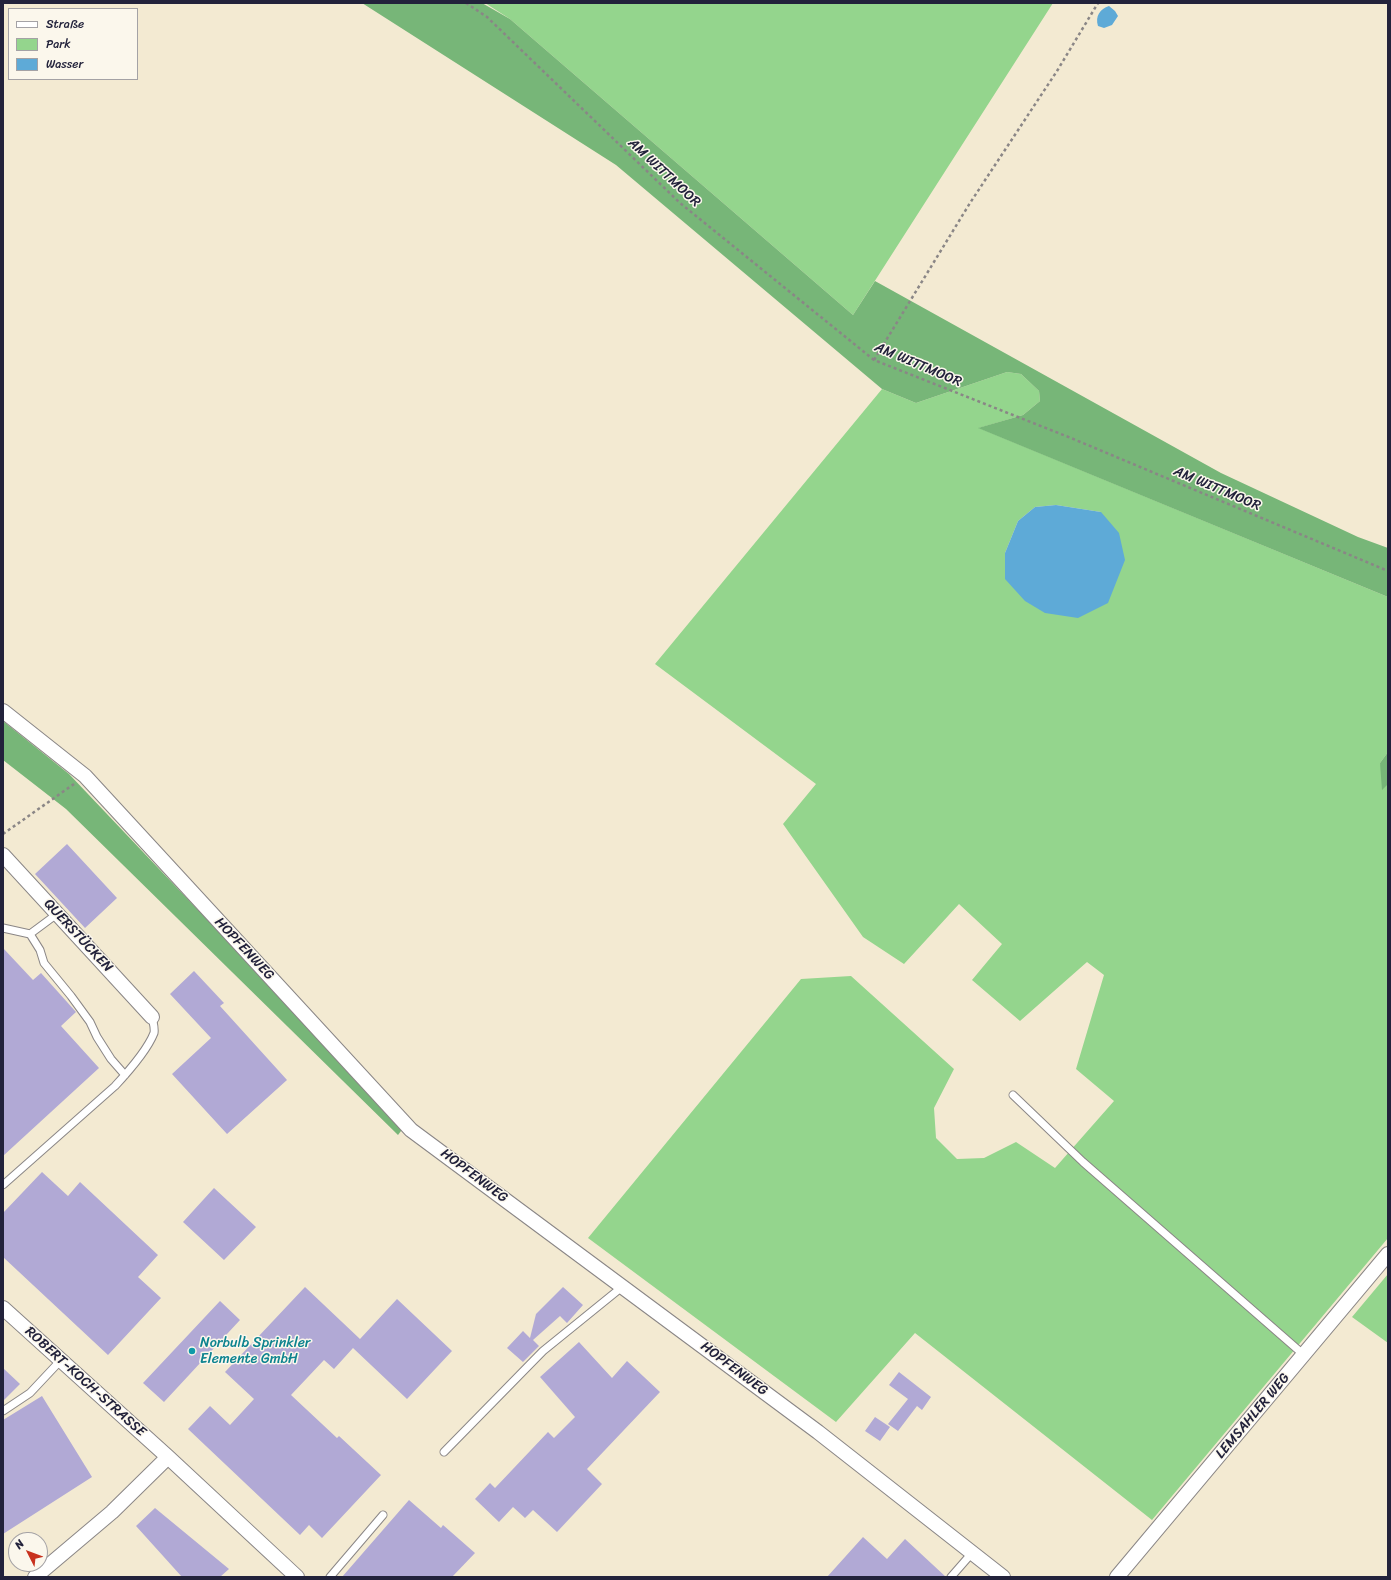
<!DOCTYPE html>
<html>
<head>
<meta charset="utf-8">
<style>
	body { margin:0 }
	#map { position:relative; width:1391px; height:1580px; overflow:hidden; background:#f3ead2; font-family:Sriracha,sans-serif }
	canvas { display:block }
	.frame { position:absolute; inset:0; border:4px solid #22223b; pointer-events:none }
	.legend { position:absolute; left:8px; top:8px; width:130px; height:72px; box-sizing:border-box; background:#fbf7ec; border:1px solid #a4a2a5; margin:0; padding:5px 7px; list-style:none; font-size:12px; color:#22223b }
	.legend li { display:flex; align-items:center; gap:8px; height:20px }
	.legend b { width:20px; border:1px solid #a4a2a5 }
	.north { position:absolute; left:8px; top:1532px; width:40px; height:40px; box-sizing:border-box; background:#fbf7ec; border:1px solid #a4a2a5; border-radius:50%; rotate:312deg; font-size:11px; font-weight:700; line-height:16px; text-align:center; color:#22223b }
	.north::after { content:''; display:block; margin:auto; width:14px; height:18px; background:#c8321e; clip-path:polygon(50% 0,100% 100%,50% 72%,0 100%) }
</style>
</head>
<body>
<div id="map">
<canvas width="1391" height="1580"></canvas>
<div class="frame"></div>
<ul class="legend">
<li><b style="height:5px;background:#fff"></b>Straße</li>
<li><b style="height:11px;background:#94d58d"></b>Park</li>
<li><b style="height:11px;background:#5eaad7"></b>Wasser</li>
</ul>
<div class="north">N</div>
</div>
<script>
const ctx = document.querySelector('canvas').getContext('2d');
ctx.lineJoin = 'round';
function paint(path, color) {
  ctx.fillStyle = color;
  ctx.fill(path, 'evenodd');
}
function stroke(path, color, width, dash) {
  ctx.strokeStyle = color;
  ctx.lineWidth = width;
  ctx.lineCap = dash ? 'butt' : 'round';
  ctx.setLineDash(dash || []);
  ctx.stroke(path);
}
function label(font, color, halo, rows, align = 'center') {
  ctx.font = font + ' Sriracha,sans-serif';
  ctx.lineWidth = 3;
  ctx.setLineDash([]);
  ctx.textBaseline = 'middle';
  ctx.strokeStyle = halo;
  ctx.fillStyle = color;
  for (const [text, x, y, turn = 0] of rows) {
    ctx.save();
    ctx.translate(x, y);
    ctx.rotate((+turn || 0) * Math.PI / 180);
    ctx.textAlign = isNaN(turn) ? turn : align;
    if (halo) ctx.strokeText(text, 0, 0);
    ctx.fillText(text, 0, 0);
    ctx.restore();
  }
}
const green = new Path2D(`
	M 485,3 L 1053,3 L 853,315 L 510,19 Z
	M 1007,372 L 1021,374 L 1039,391 L 1040,401 L 1023,415 L 979,428 L 1388,597 L 1388,752 L 1380,763 L 1388,784 L 1388,1238 L 1152,1520 L 915,1333 L 836,1422 L 588,1238 L 801,979 L 851,976 L 954,1069 L 934,1108 L 936,1138 L 957,1159 L 984,1158 L 1016,1142 L 1055,1168 L 1114,1101 L 1076,1069 L 1104,975 L 1087,962 L 1020,1021 L 972,980 L 1002,944 L 959,904 L 904,964 L 863,937 L 783,824 L 816,784 L 655,664 L 882,389 L 916,403 ZM 1056,505 L 1101,512 L 1005,553 L 1018,521 L 1035,507 Z
	M 1388,1274 L 1388,1343 L 1352,1317 Z`);
const forest = new Path2D(`
	M 362,3 L 482,3 L 510,19 L 853,315 L 875,281 L 1221,473 L 1358,537 L 1388,548 L 1388,597 L 978,428 L 1023,415 L 1040,401 L 1039,391 L 1021,374 L 1007,372 L 916,403 L 882,389 L 616,165 Z
	M 3,721 L 69,774 L 404,1127 L 398,1135 L 66,809 L 3,760 Z
	M 1388,752 L 1388,784 L 1382,790 L 1380,763 Z`);
const water = new Path2D(`
	M 1109,6 L 1115,11 L 1118,16 L 1112,25 L 1104,28 L 1098,26 C 1095,16 1100,9 1109,6 Z
	M 1056,505 L 1101,512 L 1119,533 L 1125,560 L 1108,603 L 1078,618 L 1045,613 L 1025,601 L 1005,579 L 1005,553 L 1018,521 L 1035,507 Z`);
const building = new Path2D(`
	M 67,844 L 117,898 L 85,928 L 35,874 Z
	M 3,948 L 33,980 L 41,973 L 76,1012 L 61,1026 L 99,1068 L 3,1156 Z
	M 194,971 L 224,1003 L 220,1006 L 287,1080 L 227,1134 L 172,1074 L 211,1038 L 170,994 Z
	M 42,1172 L 68,1196 L 80,1182 L 158,1255 L 138,1277 L 161,1298 L 108,1355 L 3,1257 L 3,1213 Z
	M 214,1188 L 256,1227 L 224,1260 L 183,1222 Z
	M 305,1287 L 360,1339 L 397,1299 L 452,1351 L 407,1399 L 353,1348 L 334,1369 L 324,1360 L 291,1395 L 337,1438 L 339,1436 L 381,1475 L 322,1538 L 309,1525 L 300,1535 L 188,1429 L 210,1406 L 230,1425 L 254,1399 L 225,1372 Z
	M 563,1287 L 583,1305 L 567,1323 L 560,1316 L 533,1340 L 539,1346 L 523,1362 L 507,1348 L 523,1331 L 530,1338 L 536,1314 Z
	M 220,1301 L 240,1320 L 164,1402 L 143,1383 Z
	M 579,1342 L 612,1378 L 627,1361 L 660,1392 L 587,1469 L 602,1484 L 557,1532 L 533,1510 L 525,1518 L 513,1507 L 499,1522 L 475,1499 L 490,1483 L 495,1488 L 548,1432 L 554,1438 L 575,1417 L 540,1377 Z
	M 3,1368 L 20,1384 L 3,1401 Z
	M 899,1372 L 931,1397 L 922,1410 L 917,1406 L 898,1431 L 888,1424 L 908,1399 L 889,1385 Z
	M 42,1396 L 92,1477 L 3,1534 L 3,1420 Z
	M 875,1417 L 890,1427 L 880,1441 L 865,1431 Z
	M 409,1500 L 441,1528 L 443,1525 L 475,1553 L 452,1577 L 342,1577 Z
	M 155,1508 L 229,1569 L 220,1577 L 182,1577 L 136,1526 Z
	M 863,1537 L 887,1559 L 905,1539 L 946,1577 L 827,1577 Z`);
const path = new Path2D(`
	M 466,3 L 487,17 L 680,203 L 874,360 L 1071,438 L 1388,571
	M 874,360 L 970,203 L 1057,71 L 1098,3
	M 3,834 L 74,784`);
const service = new Path2D(`
	M 3,928 L 30,934 L 57,914
	M 30,934 L 40,950 L 44,963 L 71,996 L 90,1022 L 97,1037 L 111,1059 L 125,1075
	M 1013,1095 L 1083,1162 L 1304,1355
	M 3,1185 L 115,1086 C 128,1072 147,1051 154,1033 C 155,1028 153,1022 152,1017
	M 3,1411 L 30,1393 L 61,1360
	M 444,1452 L 543,1351 L 622,1287
	M 330,1577 L 383,1515
	M 951,1577 L 972,1553`);
const minor = new Path2D(`
	M 3,711 L 85,776 L 411,1130 L 818,1432 L 1003,1577
	M 3,855 L 152,1017
	M 3,1308 L 168,1457 L 297,1577
	M 35,1577 L 112,1512 L 168,1457
	M 1117,1577 L 1388,1254`);
const markers = [
	[192,1351,4,"#0f9aa8"]
];
const streetNames = [
	["AM WITTMOOR",664,173,43],
	["AM WITTMOOR",918,365,23],
	["AM WITTMOOR",1217,489,23],
	["QUERSTÜCKEN",78,936,47],
	["HOPFENWEG",244,949,47],
	["HOPFENWEG",474,1176,37],
	["HOPFENWEG",734,1369,37],
	["ROBERT-KOCH-STRASSE",85,1382,42],
	["LEMSAHLER WEG",1253,1416,-50]
];
const cultureNames = [
	["Norbulb Sprinkler",200,1343],
	["Elemente GmbH",200,1359]
];
paint(green, '#94d58d');
paint(forest, '#77b678');
paint(water, '#5eaad7');
paint(building, '#b1a9d5');
stroke(service, '#8a8686', 9);
stroke(minor, '#8a8686', 16);
stroke(path, '#8a8686', 2.5, [3, 3]);
stroke(service, '#fff', 7);
stroke(minor, '#fff', 14);
for (const [x, y, r, color] of markers) {
  const dot = new Path2D();
  dot.arc(x, y, r, 0, 2 * Math.PI);
  ctx.fillStyle = color;
  ctx.fill(dot);
  stroke(dot, '#fbf7ec', 1.5);
}
label('14px', '#22223b', '#fbf7ec', streetNames);
label('14px', '#0d838f', '#fbf7ec', cultureNames, 'left');
</script>
</body>
</html>
